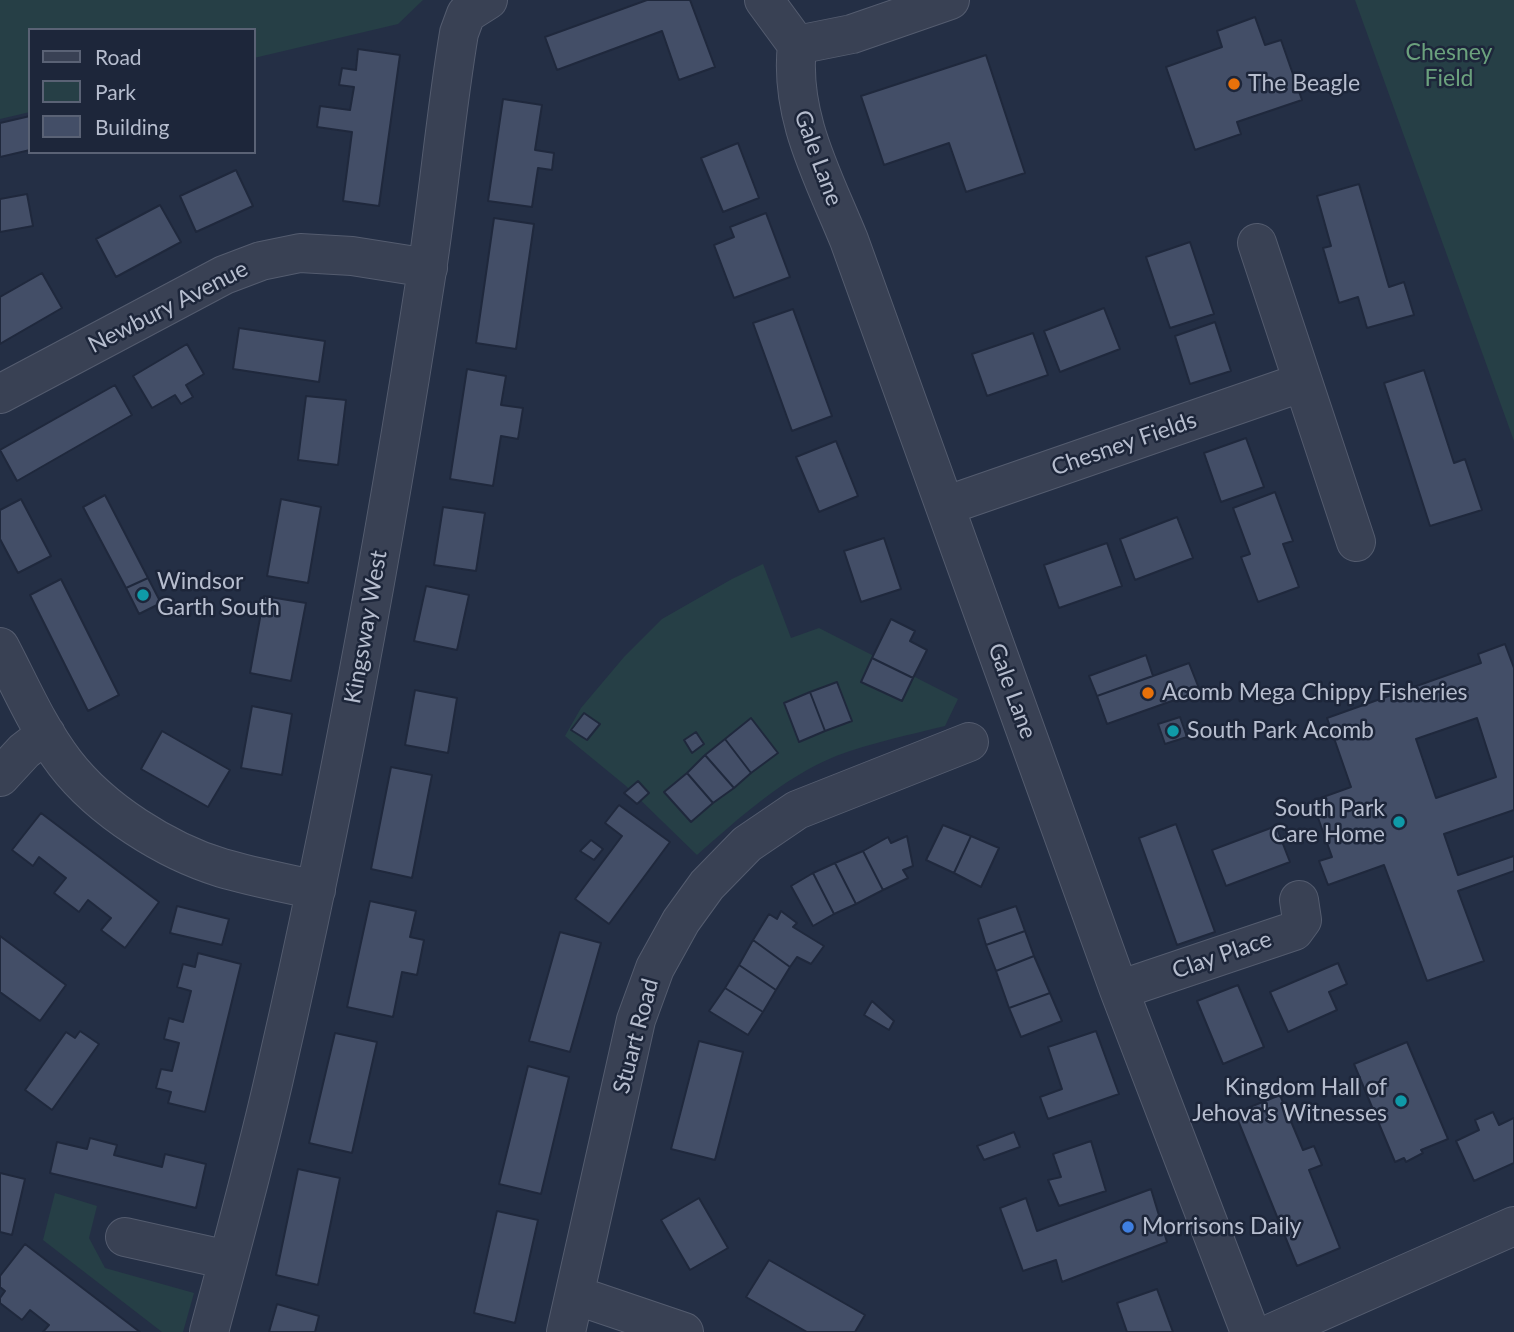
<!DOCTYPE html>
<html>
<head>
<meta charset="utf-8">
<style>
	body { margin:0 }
	#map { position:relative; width:1514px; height:1332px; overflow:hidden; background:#242f45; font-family:Lato,sans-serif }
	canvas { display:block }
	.legend { position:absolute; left:28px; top:28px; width:228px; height:126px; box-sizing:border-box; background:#1d263a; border:2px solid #5a6275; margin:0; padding:9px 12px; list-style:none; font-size:21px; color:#b6bdce }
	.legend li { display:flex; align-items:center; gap:14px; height:35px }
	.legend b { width:35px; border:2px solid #5a6275 }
</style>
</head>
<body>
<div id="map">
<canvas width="1514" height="1332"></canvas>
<ul class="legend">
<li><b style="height:9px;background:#394154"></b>Road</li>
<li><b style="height:19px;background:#263f46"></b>Park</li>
<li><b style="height:19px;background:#434e67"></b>Building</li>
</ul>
</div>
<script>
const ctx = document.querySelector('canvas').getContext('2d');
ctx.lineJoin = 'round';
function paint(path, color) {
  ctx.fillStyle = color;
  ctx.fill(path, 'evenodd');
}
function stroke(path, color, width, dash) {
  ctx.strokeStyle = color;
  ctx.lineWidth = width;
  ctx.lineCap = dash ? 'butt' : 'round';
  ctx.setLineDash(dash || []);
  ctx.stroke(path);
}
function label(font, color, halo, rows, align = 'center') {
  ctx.font = font + ' Lato,sans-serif';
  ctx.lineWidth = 5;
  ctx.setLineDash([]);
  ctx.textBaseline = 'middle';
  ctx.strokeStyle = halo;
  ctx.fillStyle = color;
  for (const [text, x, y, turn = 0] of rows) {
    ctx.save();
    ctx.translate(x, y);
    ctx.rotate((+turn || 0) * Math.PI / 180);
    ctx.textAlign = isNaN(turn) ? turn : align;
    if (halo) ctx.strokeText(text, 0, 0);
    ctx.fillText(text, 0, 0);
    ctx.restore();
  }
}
const green = new Path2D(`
	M 0,0 L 423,0 L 398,24 L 254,58 L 254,30 L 30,30 L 30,112 L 0,119 Z
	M 1355,0 L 1514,0 L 1514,441 Z
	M 763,564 L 791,638 L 819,628 L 958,699 L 945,726 C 908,735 871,743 836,756 C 784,777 739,818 697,855 L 626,786 L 565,736 L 581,708 L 624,657 L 662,619 L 732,579 Z
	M 55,1193 L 97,1206 L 89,1238 L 105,1268 L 194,1293 L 183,1332 L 162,1332 L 43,1240 Z`);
const building = new Path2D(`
	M 647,0 L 690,0 L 715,67 L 679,80 L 662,31 L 557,70 L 545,37 Z
	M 1255,17 L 1265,45 L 1281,40 L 1302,100 L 1237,122 L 1241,134 L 1195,150 L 1166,67 L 1222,47 L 1217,31 Z
	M 358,49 L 400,55 L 379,206 L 343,201 L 352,132 L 317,127 L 320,106 L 350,110 L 354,87 L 339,85 L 342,68 L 356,70 Z
	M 986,55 L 1025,173 L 966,192 L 949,143 L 884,165 L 861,96 Z
	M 503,99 L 542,105 L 535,150 L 554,153 L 552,170 L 538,168 L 532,207 L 488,201 Z
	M 30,116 L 30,150 L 0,157 L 0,123 Z
	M 738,143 L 759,198 L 723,212 L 701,158 Z
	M 236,170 L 253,206 L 196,232 L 180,196 Z
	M 1359,184 L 1389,287 L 1404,282 L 1414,315 L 1367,328 L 1358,297 L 1339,303 L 1323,248 L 1331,246 L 1317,196 Z
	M 27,194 L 33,226 L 0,232 L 0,199 Z
	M 160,205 L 181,242 L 116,277 L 96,239 Z
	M 766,213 L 790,277 L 734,298 L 714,245 L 734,237 L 730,227 Z
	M 494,218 L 534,224 L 516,349 L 476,343 Z
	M 1190,242 L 1214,314 L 1170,328 L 1146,257 Z
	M 42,273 L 62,308 L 0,344 L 0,297 Z
	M 1104,308 L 1120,349 L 1060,372 L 1044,331 Z
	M 793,309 L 832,416 L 792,431 L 753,323 Z
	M 1215,322 L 1231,371 L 1190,384 L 1175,336 Z
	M 239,328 L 325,341 L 319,382 L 233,369 Z
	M 1033,333 L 1048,375 L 987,396 L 972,354 Z
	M 187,344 L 204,374 L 186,385 L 193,397 L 181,404 L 175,395 L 152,408 L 133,376 Z
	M 467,369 L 506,376 L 501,405 L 523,408 L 518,439 L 501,436 L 493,486 L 450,479 Z
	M 1424,370 L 1454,463 L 1465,459 L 1482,510 L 1430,526 L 1384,383 Z
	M 115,385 L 132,415 L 17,481 L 0,450 Z
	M 306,396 L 346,400 L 338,465 L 298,460 Z
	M 1246,438 L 1264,487 L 1221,502 L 1204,453 Z
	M 836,441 L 858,496 L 819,512 L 796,457 Z
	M 1275,492 L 1293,541 L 1283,544 L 1299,587 L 1258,602 L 1241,557 L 1250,554 L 1233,508 Z
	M 105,495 L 148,578 L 126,588 L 83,507 Z
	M 21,499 L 51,556 L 18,573 L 0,539 L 0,510 Z
	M 281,499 L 321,507 L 308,583 L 267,576 Z
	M 443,507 L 485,513 L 476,571 L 434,565 Z
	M 1177,517 L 1193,558 L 1135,580 L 1120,539 Z
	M 884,538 L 901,589 L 861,602 L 844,551 Z
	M 1107,543 L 1122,586 L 1059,608 L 1044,565 Z
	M 148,578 L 161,603 L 139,614 L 126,588 Z
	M 61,579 L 119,695 L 88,711 L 30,595 Z
	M 426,586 L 469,595 L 457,650 L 414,641 Z
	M 264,596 L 306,603 L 291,681 L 250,673 Z
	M 891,619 L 915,631 L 910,641 L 927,650 L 913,678 L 872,658 Z
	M 1505,644 L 1514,668 L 1514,810 L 1444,834 L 1458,875 L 1514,856 L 1514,871 L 1458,891 L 1484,961 L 1427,981 L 1384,865 L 1328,885 L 1319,861 L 1332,857 L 1312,801 L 1351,787 L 1327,718 L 1481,663 L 1478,654 ZM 1477,718 L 1496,777 L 1436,798 L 1416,739 Z
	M 1146,655 L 1153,676 L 1097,696 L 1089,676 Z
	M 872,658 L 913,678 L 902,701 L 861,682 Z
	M 1189,663 L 1200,691 L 1107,724 L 1097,696 Z
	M 837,682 L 852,721 L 825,731 L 810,692 Z
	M 415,690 L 457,698 L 448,753 L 405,745 Z
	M 810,692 L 825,731 L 799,742 L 784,703 Z
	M 252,706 L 292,714 L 282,775 L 241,768 Z
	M 584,713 L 600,724 L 587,740 L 571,730 Z
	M 1180,717 L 1187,737 L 1165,744 L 1158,724 Z
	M 751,718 L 778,753 L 751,773 L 725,739 Z
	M 162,731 L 230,770 L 208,807 L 141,769 Z
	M 696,732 L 704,744 L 692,753 L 684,740 Z
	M 725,739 L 751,773 L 734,788 L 705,755 Z
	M 705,755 L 734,788 L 713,803 L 687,773 Z
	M 391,767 L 432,775 L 412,878 L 371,869 Z
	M 687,773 L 713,803 L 691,822 L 664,792 Z
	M 638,781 L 649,793 L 637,804 L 624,793 Z
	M 619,805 L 670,842 L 609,924 L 575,899 L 622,836 L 605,823 Z
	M 41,813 L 159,902 L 125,948 L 101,930 L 111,918 L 88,900 L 79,912 L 54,893 L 66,878 L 39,857 L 33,866 L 12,850 Z
	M 1176,824 L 1215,932 L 1177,945 L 1139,838 Z
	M 943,825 L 971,836 L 954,873 L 926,860 Z
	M 1276,826 L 1290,862 L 1226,886 L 1212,850 Z
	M 907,836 L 913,866 L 903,870 L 908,878 L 883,890 L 863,851 L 888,837 L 891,843 Z
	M 971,836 L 999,848 L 981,887 L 954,873 Z
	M 591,840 L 603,849 L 594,860 L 580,851 Z
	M 863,851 L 883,890 L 856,904 L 835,863 Z
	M 835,863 L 856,904 L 834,914 L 813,873 Z
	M 813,873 L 834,914 L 813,926 L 791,886 Z
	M 370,901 L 416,911 L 410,937 L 424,940 L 417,975 L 402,972 L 393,1017 L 347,1007 Z
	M 177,906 L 229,919 L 222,945 L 170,933 Z
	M 1016,906 L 1025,931 L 986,945 L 978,919 Z
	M 781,911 L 797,923 L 793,927 L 824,946 L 811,964 L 797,957 L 790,967 L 753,940 L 769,914 L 777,919 Z
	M 1025,931 L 1034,956 L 996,971 L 986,945 Z
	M 560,932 L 601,943 L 570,1052 L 529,1041 Z
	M 0,936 L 66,985 L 40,1021 L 0,992 Z
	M 753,940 L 790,967 L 776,990 L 739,965 Z
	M 198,953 L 241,964 L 205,1112 L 168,1103 L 171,1092 L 156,1088 L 161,1069 L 172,1071 L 179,1043 L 164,1039 L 169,1018 L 183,1022 L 191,991 L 177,987 L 183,964 L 195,967 Z
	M 1034,956 L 1050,993 L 1009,1008 L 996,971 Z
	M 1338,963 L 1347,984 L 1329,992 L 1337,1010 L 1288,1032 L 1270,992 Z
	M 739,965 L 776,990 L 763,1012 L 725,988 Z
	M 1238,985 L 1264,1047 L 1223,1064 L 1197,1001 Z
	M 725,988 L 763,1012 L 748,1035 L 709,1011 Z
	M 1050,993 L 1062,1021 L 1021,1037 L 1009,1008 Z
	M 872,1001 L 894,1021 L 889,1030 L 864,1015 Z
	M 80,1031 L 99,1044 L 52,1110 L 25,1090 L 66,1032 L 75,1038 Z
	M 1096,1031 L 1119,1094 L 1048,1119 L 1040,1097 L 1062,1089 L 1048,1047 Z
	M 335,1033 L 377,1042 L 352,1153 L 309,1143 Z
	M 699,1041 L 743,1052 L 715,1160 L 671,1149 Z
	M 1407,1042 L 1448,1139 L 1421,1150 L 1423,1153 L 1406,1162 L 1404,1158 L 1395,1162 L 1354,1064 Z
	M 528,1066 L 569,1077 L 541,1194 L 499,1184 Z
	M 1280,1095 L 1303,1150 L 1314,1146 L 1322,1165 L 1309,1170 L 1340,1248 L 1297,1266 L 1235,1113 Z
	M 1493,1112 L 1499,1125 L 1514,1118 L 1514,1163 L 1474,1181 L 1456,1141 L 1479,1130 L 1475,1120 Z
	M 1014,1132 L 1020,1147 L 984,1160 L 977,1146 Z
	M 90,1138 L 117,1145 L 114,1155 L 162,1167 L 165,1154 L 206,1164 L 196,1208 L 50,1173 L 57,1142 L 87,1149 Z
	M 1091,1141 L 1106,1191 L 1059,1206 L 1048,1180 L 1061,1177 L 1053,1154 Z
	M 298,1169 L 340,1178 L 318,1285 L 276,1275 Z
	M 0,1173 L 25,1179 L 12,1235 L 0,1232 Z
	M 1151,1189 L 1167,1242 L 1062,1282 L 1056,1260 L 1023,1271 L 1000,1208 L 1026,1198 L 1037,1231 Z
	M 699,1198 L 728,1248 L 690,1270 L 661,1220 Z
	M 497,1211 L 538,1220 L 515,1323 L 474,1313 Z
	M 25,1244 L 140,1332 L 43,1332 L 49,1325 L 30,1310 L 22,1320 L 0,1303 L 0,1298 L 5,1291 L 0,1287 L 0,1276 Z
	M 769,1260 L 865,1315 L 855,1332 L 807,1332 L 746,1297 Z
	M 1157,1289 L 1173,1332 L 1127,1332 L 1117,1303 Z
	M 277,1304 L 319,1316 L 315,1332 L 269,1332 Z`);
const minor = new Path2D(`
	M 764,0 L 797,45
	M 797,45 C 789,116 823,176 849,240 L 1119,990 L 1250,1332
	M 797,45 L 852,34 L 950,0
	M 1257,243 L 1356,542
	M 0,394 L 224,275 L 261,261 L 300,253 L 352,256 L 428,268
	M 945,506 L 1303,382
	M 0,647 C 20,685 38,728 65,763 C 101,810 166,851 222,868 C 253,877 285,883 316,890
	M 0,777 L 24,751 L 46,734
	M 1119,990 L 1294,931 L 1302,920 L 1299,900
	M 125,1237 L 228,1260
	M 575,1295 L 684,1332
	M 209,1332 C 233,1242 258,1152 278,1061 C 338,800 386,535 427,270 C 439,191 446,111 459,33 L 466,14 L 488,0
	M 566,1332 L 636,1020 L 655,968 L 681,921 L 707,885 L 747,844 L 797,810 L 969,742
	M 1274,1332 L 1514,1226`);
const markers = [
	[1234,84,7,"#e8710a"],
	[143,595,7,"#0f9aa8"],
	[1148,693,7,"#e8710a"],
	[1173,731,7,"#0f9aa8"],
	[1399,822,7,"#0f9aa8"],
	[1401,1101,7,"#0f9aa8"],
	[1128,1227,7,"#3f7fe0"]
];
const parkNames = [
	["Chesney",1449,53],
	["Field",1449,79]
];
const poiNames = [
	["The Beagle",1248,84],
	["Windsor",157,582],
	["Garth South",157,608],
	["Acomb Mega Chippy Fisheries",1162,693],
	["South Park Acomb",1187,731],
	["South Park",1385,809,"right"],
	["Care Home",1385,835,"right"],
	["Kingdom Hall of",1387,1088,"right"],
	["Jehova's Witnesses",1387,1114,"right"],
	["Morrisons Daily",1142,1227]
];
const streetNames = [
	["Gale Lane",818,158,70],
	["Newbury Avenue",168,307,-27],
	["Chesney Fields",1124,444,-19],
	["Kingsway West",366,627,-80],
	["Gale Lane",1012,691,70],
	["Clay Place",1222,955,-19],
	["Stuart Road",636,1036,-75]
];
paint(green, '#263f46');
paint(building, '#434e67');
stroke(building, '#1f283c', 2);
stroke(minor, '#545c6f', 40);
stroke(minor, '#394154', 38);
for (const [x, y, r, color] of markers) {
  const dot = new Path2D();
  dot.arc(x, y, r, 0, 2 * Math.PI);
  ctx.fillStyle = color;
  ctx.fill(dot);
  stroke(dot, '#1d263a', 2.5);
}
label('23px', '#6ba17d', '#1d263a', parkNames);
label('23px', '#b6bdce', '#1d263a', poiNames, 'left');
label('23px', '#b6bdce', '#1d263a', streetNames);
</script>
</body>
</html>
